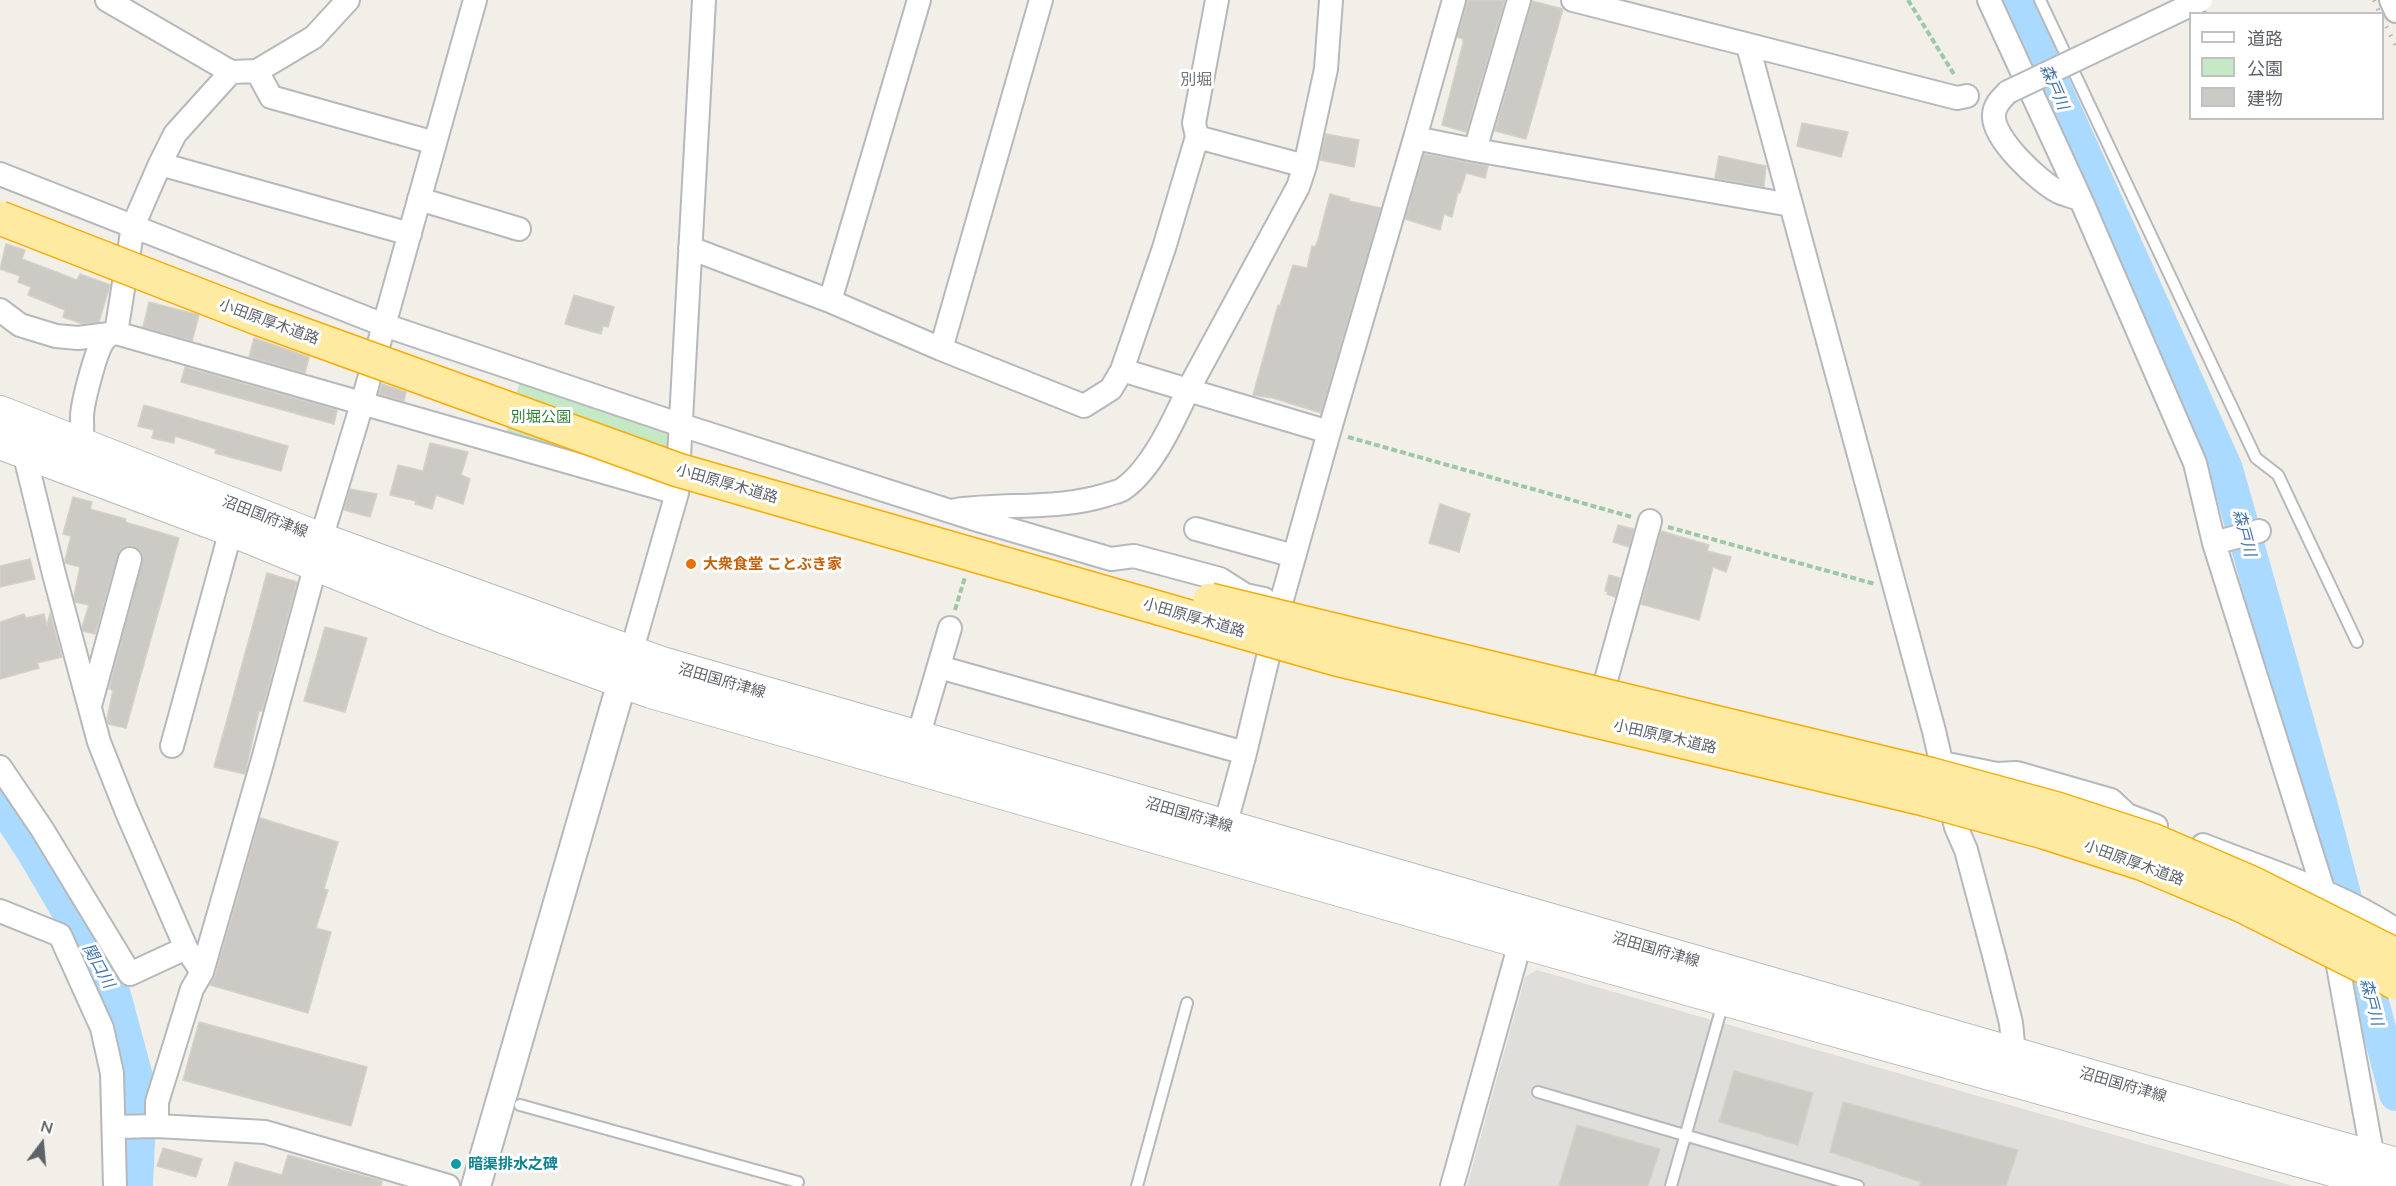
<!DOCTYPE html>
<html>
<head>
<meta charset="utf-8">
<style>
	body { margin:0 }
	#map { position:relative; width:2396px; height:1186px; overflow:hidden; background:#f1efe8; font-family:Mulish,"Noto Sans JP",sans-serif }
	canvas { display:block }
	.legend { position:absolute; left:2189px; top:12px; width:195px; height:108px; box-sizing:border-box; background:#fff; border:2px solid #bfc1c3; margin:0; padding:8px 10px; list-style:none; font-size:18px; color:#5f6368 }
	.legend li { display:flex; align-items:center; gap:12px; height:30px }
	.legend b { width:30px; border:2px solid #bfc1c3 }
	.north { position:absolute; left:12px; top:1114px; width:60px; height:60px; -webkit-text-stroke:4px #fff; paint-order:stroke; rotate:16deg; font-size:16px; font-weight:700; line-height:24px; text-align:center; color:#5f6368 }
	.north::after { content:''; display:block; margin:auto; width:21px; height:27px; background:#5f6368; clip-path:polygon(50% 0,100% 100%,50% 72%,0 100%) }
</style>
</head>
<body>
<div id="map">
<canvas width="2396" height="1186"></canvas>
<ul class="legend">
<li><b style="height:8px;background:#fff"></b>道路</li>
<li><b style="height:16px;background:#c5e8c5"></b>公園</li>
<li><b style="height:16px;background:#cccac5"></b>建物</li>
</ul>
<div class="north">N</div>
</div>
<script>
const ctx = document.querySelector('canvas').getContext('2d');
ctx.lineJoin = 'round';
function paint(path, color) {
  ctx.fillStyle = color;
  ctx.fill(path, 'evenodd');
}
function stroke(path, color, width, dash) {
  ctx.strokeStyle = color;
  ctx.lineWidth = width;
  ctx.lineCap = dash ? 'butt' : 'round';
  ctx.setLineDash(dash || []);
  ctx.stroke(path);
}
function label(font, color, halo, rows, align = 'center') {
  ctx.font = font + ' Mulish,"Noto Sans JP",sans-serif';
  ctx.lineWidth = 6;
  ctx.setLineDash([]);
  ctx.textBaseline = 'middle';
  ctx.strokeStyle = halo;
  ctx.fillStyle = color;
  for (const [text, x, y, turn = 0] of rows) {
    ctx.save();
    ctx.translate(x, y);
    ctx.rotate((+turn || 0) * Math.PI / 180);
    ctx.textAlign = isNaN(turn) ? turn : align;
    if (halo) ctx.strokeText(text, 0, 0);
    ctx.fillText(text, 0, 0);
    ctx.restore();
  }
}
const industrial = new Path2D(`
	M 1537,970 L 2293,1186 L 1467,1186 L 1525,977 Z`);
const green = new Path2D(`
	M 520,380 L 672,432 L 668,482 L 506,436 Z`);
const river = new Path2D(`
	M 2015,0 L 2226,469 L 2321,806 L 2396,1094
	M 0,801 L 33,851 L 111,984 L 140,1092 L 136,1186`);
const building = new Path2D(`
	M 1468,0 L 1505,0 L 1466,132 L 1442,125 L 1463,43 L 1463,39 L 1457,37 Z
	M 1532,1 L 1563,9 L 1526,139 L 1495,131 Z
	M 1802,123 L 1848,132 L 1841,157 L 1797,146 Z
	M 1326,134 L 1359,140 L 1354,167 L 1320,160 Z
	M 1424,154 L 1488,166 L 1485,178 L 1466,173 L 1460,193 L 1458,192 L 1452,217 L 1444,214 L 1440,230 L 1405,219 Z
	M 1719,156 L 1766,166 L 1764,187 L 1715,178 Z
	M 1330,194 L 1349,199 L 1349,201 L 1381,208 L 1321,413 L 1273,398 L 1253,395 L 1278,305 L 1280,306 L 1293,265 L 1307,268 L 1312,246 L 1315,247 L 1318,240 Z
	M 6,244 L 25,250 L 22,259 L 77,280 L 80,274 L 110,285 L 99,322 L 83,324 L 63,317 L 65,310 L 28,295 L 31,287 L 18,282 L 20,276 L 0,269 Z
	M 574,295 L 614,307 L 608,327 L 603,326 L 601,334 L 565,324 Z
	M 149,302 L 199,315 L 192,341 L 143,327 Z
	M 254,338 L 309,357 L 305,373 L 249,357 Z
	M 185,367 L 337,410 L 334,424 L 181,382 Z
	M 382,384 L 406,392 L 404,401 L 379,394 Z
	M 144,405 L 288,446 L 281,471 L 215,453 L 216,449 L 175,436 L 174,443 L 152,438 L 154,430 L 138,426 Z
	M 430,443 L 468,452 L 461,475 L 470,479 L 463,504 L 436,495 L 432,509 L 415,504 L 416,501 L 390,495 L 398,465 L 423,471 Z
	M 350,489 L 377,494 L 370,517 L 344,510 Z
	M 73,497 L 92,502 L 90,509 L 126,519 L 125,522 L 179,538 L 126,728 L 108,724 L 107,719 L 113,690 L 109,689 L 143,556 L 140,550 L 133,546 L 126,546 L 120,550 L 95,634 L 83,631 L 82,627 L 89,605 L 75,602 L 74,596 L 80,567 L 65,563 L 65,560 L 71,536 L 63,534 Z
	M 1440,504 L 1470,514 L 1459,552 L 1429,543 Z
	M 1618,525 L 1634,529 L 1629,547 L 1613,542 Z
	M 1661,531 L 1709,545 L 1707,551 L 1731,557 L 1726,572 L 1713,567 L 1699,620 L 1641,604 Z
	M 30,559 L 35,579 L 0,587 L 0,566 Z
	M 267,573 L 297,582 L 262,711 L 259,711 L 245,774 L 214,767 Z
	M 1609,575 L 1620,578 L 1615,597 L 1607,594 L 1608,592 L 1605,591 Z
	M 50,613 L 62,657 L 37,663 L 39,668 L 0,679 L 0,622 L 24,614 L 26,618 L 44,614 L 47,626 Z
	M 325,627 L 367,638 L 345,712 L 304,701 Z
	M 260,818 L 338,842 L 324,889 L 328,890 L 316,928 L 331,932 L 308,1013 L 210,985 L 215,976 Z
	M 199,1022 L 367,1067 L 351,1126 L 183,1080 Z
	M 1734,1071 L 1813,1093 L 1798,1145 L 1719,1122 Z
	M 1843,1102 L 2018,1150 L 2006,1186 L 1919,1186 L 1921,1182 L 1830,1152 Z
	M 1577,1125 L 1660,1149 L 1648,1186 L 1559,1186 Z
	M 163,1148 L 202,1159 L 196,1177 L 157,1166 Z
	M 288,1155 L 382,1181 L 381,1186 L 228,1186 L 235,1162 L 282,1175 Z`);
const path = new Path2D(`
	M 1908,0 L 1955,76
	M 1348,437 L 1632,517
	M 1668,527 L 1875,584
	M 955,610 L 965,577`);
const service = new Path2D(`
	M 2040,0 L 2256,458 L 2278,475 L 2357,642
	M 1538,1092 L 1858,1186
	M 520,1105 L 798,1182
	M 1137,1186 L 1187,1003
	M 1671,1186 L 1723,1003`);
const minor = new Path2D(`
	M 107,0 L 231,72 L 257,71 L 314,37 L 348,0
	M 1041,0 L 941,349 L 1084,406 L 1111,389 L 1122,370 L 1164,248 L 1197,137 L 1194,123 L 1217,0
	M 1573,0 L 1957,98 L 1967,96
	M 1989,0 L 2081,200
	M 2391,0 L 2396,11
	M 1748,46 L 1934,731 L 1956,827 L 1966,850 L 1995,959 L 2011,1023 L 2014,1054
	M 257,71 L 271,97 L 435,143
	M 2008,92 C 2002,98 1994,105 1994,115 C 1992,138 2039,182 2059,192 C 2066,195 2074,197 2081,200 L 2195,463 L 2214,543 L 2327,902
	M 1197,137 L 1305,166 L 1298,187 L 1188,390 L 1329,432 L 1415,138 L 1475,150 L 1519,0
	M 1415,138 L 1454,0
	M 1475,150 L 1791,205
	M 160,164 L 410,234
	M 1305,166 L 1326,69 L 1331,0
	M 0,174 L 384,325 L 681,425 L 981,521 L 1111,559 L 1134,556 L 1220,579 L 1245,595 L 1264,599
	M 419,199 L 519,229
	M 690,248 L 830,301 L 941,349
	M 830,301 L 919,0
	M 0,310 L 20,325 L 56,336 L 78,338 L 109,334
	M 116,333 L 677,493
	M 81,445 C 83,434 82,427 82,417 C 82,404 95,355 102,343 C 105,337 109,334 116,333 L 133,226 L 160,164 L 175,134 L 231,72
	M 24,452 L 54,574 L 99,742 L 126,810 L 186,948 L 202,972
	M 956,510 C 1006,503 1058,510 1106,495 C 1111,493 1119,492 1123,489 C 1152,469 1174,420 1188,390 L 1122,370
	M 1196,529 L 1294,556
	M 321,539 L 362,404 L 475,0
	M 2214,543 L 2259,531
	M 627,667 L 677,493 L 704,0
	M 939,667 L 1245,753
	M 1606,680 L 1650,521
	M 91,702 L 130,559
	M 918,737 L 950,628
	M 172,746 L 231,530
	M 1947,764 L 1997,774 L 2017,773 L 2111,800 L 2127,815 L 2156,826
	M 0,767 L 42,829 L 130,974 L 186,948
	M 1225,826 L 1245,753 L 1281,603 L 1329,432
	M 2203,845 C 2268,871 2338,891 2396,930
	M 0,911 L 60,935 L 102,1028 L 112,1073 L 115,1186
	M 2334,944 L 2373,1158
	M 157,1126 L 157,1102 L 192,989 L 202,972 L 262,763 L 316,564
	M 114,1127 L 157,1126 L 265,1132 L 448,1186
	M 1452,1186 L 1524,929`);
const tertiary = new Path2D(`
	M 476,1186 L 622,682`);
const secondary = new Path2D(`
	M 0,412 L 321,539 L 659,662 L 2396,1164
	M 0,443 L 231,530 L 448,619 L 651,692 L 1520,942 L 2389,1186`);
const rail = new Path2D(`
	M 2374,0 L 2380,14
	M 2382,18 L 2396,46`);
const minorBridge = new Path2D(`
	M 2008,92 L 2201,0`);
const trunkBridge = new Path2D(`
	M 0,218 L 260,319 L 678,470 L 1336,659 L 1924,799 L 2044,832 L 2141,863 L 2243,906 L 2396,983
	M 1210,600 L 1929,774 L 2057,809 L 2152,840 L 2254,884 L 2396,955`);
const markers = [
	[691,564,6,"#e8710a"],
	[456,1164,6,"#0f9aa8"]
];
const streetNames = [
	["小田原厚木道路",269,322,20],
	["小田原厚木道路",727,484,16],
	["沼田国府津線",265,517,21],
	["小田原厚木道路",1194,618,16],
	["沼田国府津線",722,681,16],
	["小田原厚木道路",1665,737,13],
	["沼田国府津線",1189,815,16],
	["小田原厚木道路",2134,863,20],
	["沼田国府津線",1656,950,16],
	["沼田国府津線",2123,1085,16]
];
const parkNames = [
	["別堀公園",541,417]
];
const foodNames = [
	["大衆食堂 ことぶき家",703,564]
];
const cultureNames = [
	["暗渠排水之碑",468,1164]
];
const neighbourhoodNames = [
	["別堀",1196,80]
];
const waterNames = [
	["森戸川",2054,87,66],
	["森戸川",2244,533,75],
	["関口川",98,966,61],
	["森戸川",2371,1002,75]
];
paint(industrial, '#e0deda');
paint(green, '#c5e8c5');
stroke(river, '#aadaff', 34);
paint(building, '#cccac5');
stroke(building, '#d6d1c6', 1.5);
stroke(service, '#b5b8bc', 14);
stroke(minor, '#b5b8bc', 26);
stroke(tertiary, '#b5b8bc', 32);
stroke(secondary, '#b6babf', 34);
stroke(path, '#9cc7a9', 4, [6, 3]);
stroke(service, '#fff', 10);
stroke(minor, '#fff', 22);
stroke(tertiary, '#fff', 28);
stroke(secondary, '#fff', 32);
stroke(rail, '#b6b7b8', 4.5, [1.5, 8]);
stroke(minorBridge, '#b5b8bc', 26, []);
stroke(trunkBridge, '#f9ab00', 36, []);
stroke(minorBridge, '#fff', 22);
stroke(trunkBridge, '#feeaa1', 33);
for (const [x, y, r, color] of markers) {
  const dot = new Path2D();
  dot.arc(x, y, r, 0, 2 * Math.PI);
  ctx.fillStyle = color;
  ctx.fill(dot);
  stroke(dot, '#fff', 2);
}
label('15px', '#5f6368', '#fff', streetNames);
label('15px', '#348238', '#fff', parkNames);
label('bold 15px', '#c56008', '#fff', foodNames, 'left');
label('bold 15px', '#0d838f', '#fff', cultureNames, 'left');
label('16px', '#70757a', '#fff', neighbourhoodNames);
label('italic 16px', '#4174aa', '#fff', waterNames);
</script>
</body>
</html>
